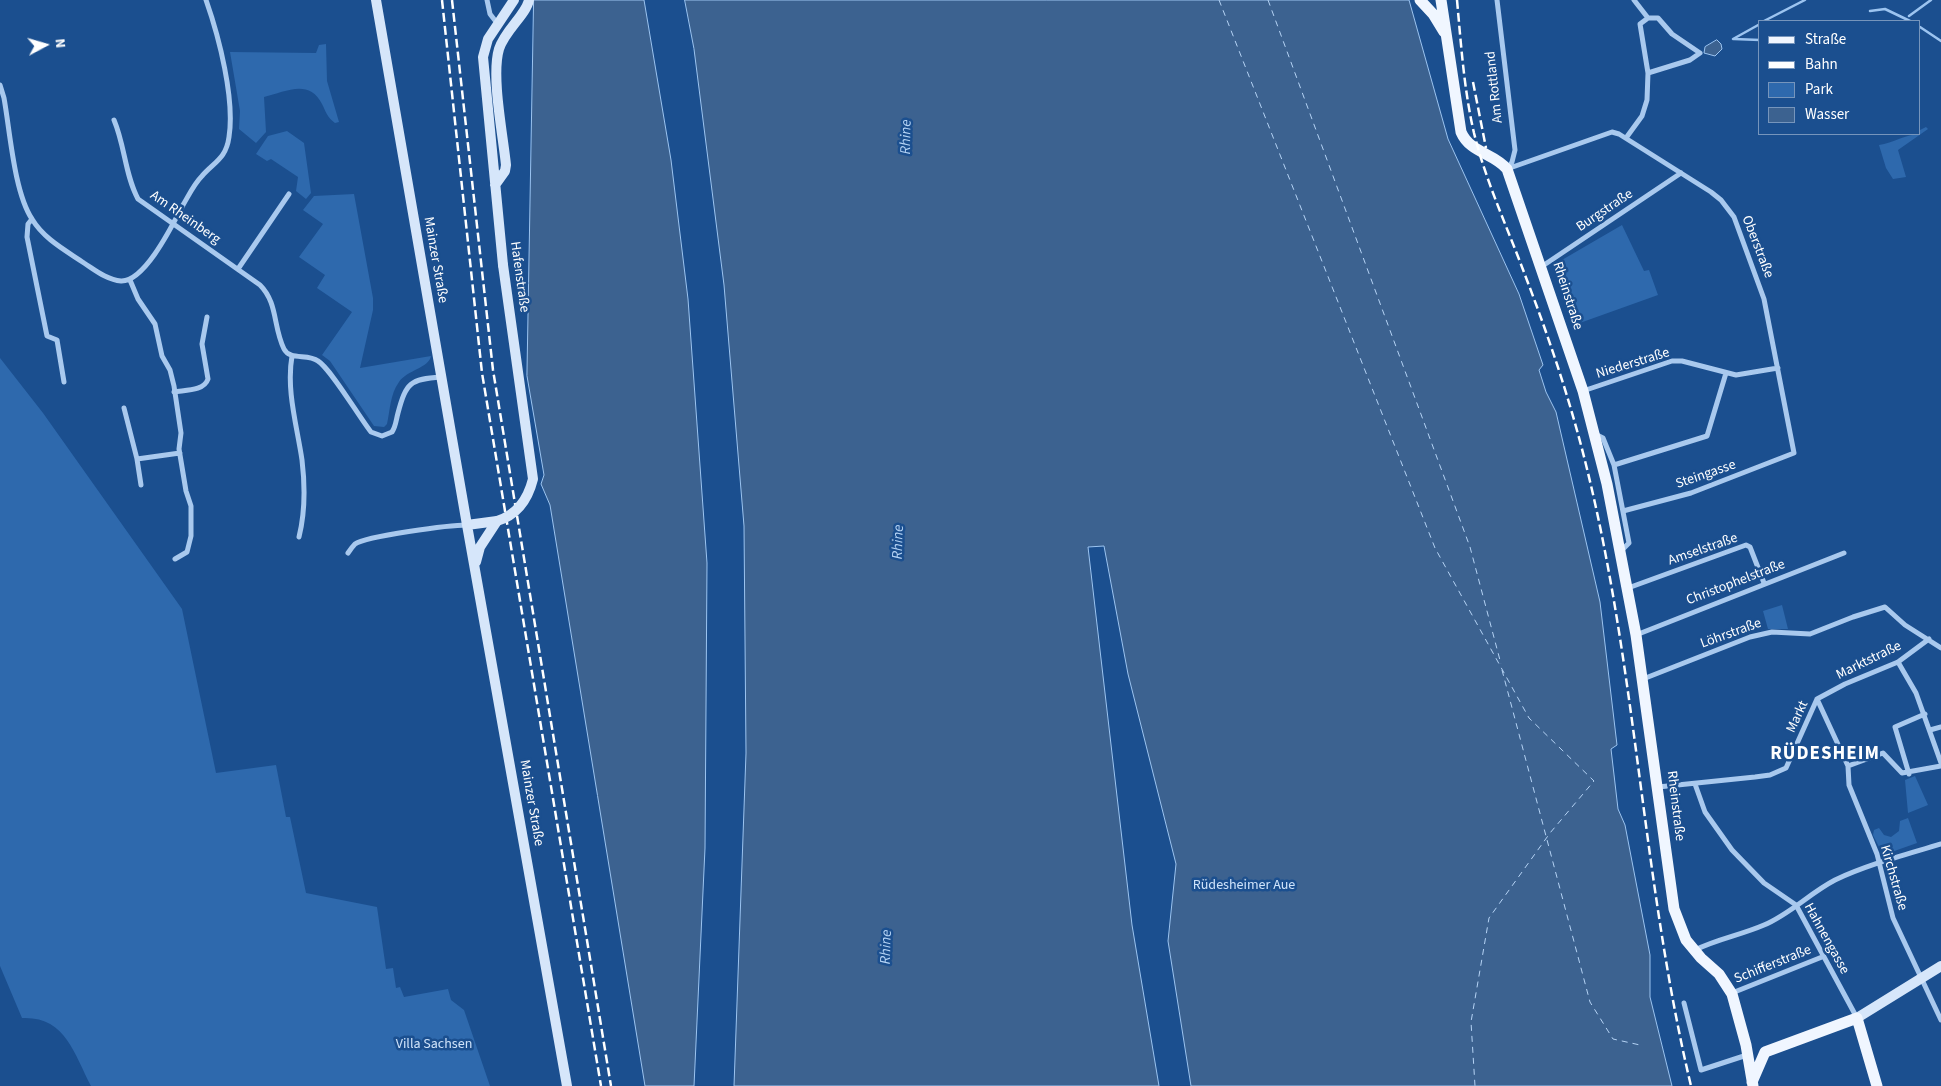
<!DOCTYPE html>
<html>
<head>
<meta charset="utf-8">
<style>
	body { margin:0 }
	#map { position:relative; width:1941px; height:1086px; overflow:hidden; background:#1b4f8f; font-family:"Source Sans 3",sans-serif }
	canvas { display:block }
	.legend { position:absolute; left:1758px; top:20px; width:162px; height:115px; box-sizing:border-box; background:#1b4f8f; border:1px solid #7695bc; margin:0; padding:6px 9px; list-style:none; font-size:15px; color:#fff }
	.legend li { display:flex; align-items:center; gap:10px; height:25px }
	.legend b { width:25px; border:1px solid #7695bc }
	.north { position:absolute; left:20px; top:20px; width:50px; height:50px; -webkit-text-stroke:4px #1b4f8f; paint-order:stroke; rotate:84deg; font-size:14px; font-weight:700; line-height:20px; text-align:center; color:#fff }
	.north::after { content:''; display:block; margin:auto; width:18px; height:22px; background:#fff; clip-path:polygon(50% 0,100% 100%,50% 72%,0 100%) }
</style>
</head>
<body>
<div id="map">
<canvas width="1941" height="1086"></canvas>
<ul class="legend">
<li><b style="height:6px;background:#f0f6ff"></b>Straße</li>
<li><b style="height:6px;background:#fff"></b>Bahn</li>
<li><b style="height:14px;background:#2e69ad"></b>Park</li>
<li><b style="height:14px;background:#3c6290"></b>Wasser</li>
</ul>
<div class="north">N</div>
</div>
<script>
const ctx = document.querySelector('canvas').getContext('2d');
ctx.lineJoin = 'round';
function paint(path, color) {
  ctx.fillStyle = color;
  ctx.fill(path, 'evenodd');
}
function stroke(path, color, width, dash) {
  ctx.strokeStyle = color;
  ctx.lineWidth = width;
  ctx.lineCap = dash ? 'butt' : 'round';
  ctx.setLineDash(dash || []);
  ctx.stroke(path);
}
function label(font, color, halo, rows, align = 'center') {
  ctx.font = font + ' "Source Sans 3",sans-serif';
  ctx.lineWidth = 5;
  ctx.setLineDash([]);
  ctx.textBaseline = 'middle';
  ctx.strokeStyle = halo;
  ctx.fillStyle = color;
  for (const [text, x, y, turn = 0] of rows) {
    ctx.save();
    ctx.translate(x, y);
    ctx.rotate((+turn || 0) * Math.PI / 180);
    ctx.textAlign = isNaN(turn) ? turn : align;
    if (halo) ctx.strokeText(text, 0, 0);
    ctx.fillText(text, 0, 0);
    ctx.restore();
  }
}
const green = new Path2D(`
	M 326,44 L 327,81 L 339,122 L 335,123 C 327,117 326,112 322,104 C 309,78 285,92 264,97 L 266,132 L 256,143 L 239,129 L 240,111 L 230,52 L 316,53 L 319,45 Z
	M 1926,127 L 1928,129 L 1898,150 L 1906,177 L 1893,179 L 1886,168 L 1879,145 C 1893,143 1906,134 1920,134 L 1920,130 Z
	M 287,131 L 304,143 L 311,193 L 306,199 L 296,191 L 298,177 L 271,159 L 267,161 L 256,154 L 268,136 Z
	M 354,194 L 373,298 L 373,310 L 360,368 L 431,356 C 429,368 407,370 399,382 C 390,394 390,411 387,424 L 384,427 L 374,426 L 330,361 L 322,355 L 352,312 L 317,288 L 325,275 L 299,257 L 323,224 L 303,210 L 314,196 Z
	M 1622,225 L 1644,271 L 1649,270 L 1658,295 L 1577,324 L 1555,264 Z
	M 0,358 L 43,413 L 182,609 L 216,773 L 276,765 L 286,817 L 290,817 L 306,893 L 377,907 L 386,969 L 393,968 L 396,988 L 400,987 L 404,997 L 448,989 L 451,1000 L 464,1010 L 490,1086 L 91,1086 C 74,1053 65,1016 22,1018 L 0,966 Z
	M 1782,605 L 1788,629 L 1768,629 L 1763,611 Z
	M 1915,776 L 1928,805 L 1908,813 L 1905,780 Z
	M 1908,818 L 1917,843 L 1883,855 L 1873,835 L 1874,830 L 1879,828 L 1884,835 L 1891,837 L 1899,831 L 1900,821 Z`);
const water = new Path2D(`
	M 534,0 L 644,0 L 671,160 L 688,299 L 707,563 L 705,848 L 694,1086 L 645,1086 L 550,505 L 541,484 L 544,475 L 527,376 Z
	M 685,0 L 1409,0 L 1448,139 L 1519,294 L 1543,365 L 1539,370 L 1546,392 L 1556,412 L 1600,602 L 1617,745 L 1611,749 L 1618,809 L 1625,825 L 1650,955 L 1650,997 L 1672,1086 L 1191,1086 L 1168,941 L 1176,864 L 1128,674 L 1104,546 L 1088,547 L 1132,925 L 1159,1086 L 734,1086 L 746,753 L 744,526 L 724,285 L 694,49 Z
	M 1717,40 L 1721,44 L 1722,49 L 1715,56 L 1704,53 L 1705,47 Z`);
const stream = new Path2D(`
	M 1870,11 L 1885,9 L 1910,21
	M 1909,16 L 1931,0
	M 1764,21 L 1805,0
	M 1920,27 L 1941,41
	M 1733,39 L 1760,24
	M 1734,39 L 1760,40`);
const ferry = new Path2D(`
	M 1219,0 L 1435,548 L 1529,718 L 1594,781 L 1550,833 L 1489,918 L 1471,1022 L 1475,1086
	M 1268,0 L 1470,547 L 1501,664
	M 1502,670 L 1590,1002 L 1613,1039 L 1640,1045`);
const street = new Path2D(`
	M 487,0 L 490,14 L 497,23
	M 1497,0 L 1515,150 L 1512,162 L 1508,169
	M 1648,73 L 1690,60 L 1700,53 L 1672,34 L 1658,18 L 1648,18
	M 0,85 L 4,98 C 10,131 14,192 32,219 C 44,239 65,250 84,263 C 95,270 107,280 121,281 C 145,282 173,224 183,205 C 189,195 194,184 202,176 C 214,162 226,159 229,137 C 235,99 219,37 206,0
	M 114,120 C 125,146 125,175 138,199 L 260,285 C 278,303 273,327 284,349 C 290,361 308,353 318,361 C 331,369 359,417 371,432 L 382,436 L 392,432 C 396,426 396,420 398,413 C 406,383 410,379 441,377
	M 1626,138 L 1642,116 L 1647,100 L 1648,73 L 1640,24 L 1648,18 L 1634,0
	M 1507,169 L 1612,132 L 1619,134 L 1711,192 L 1721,200 L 1734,217 L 1764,299 L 1794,453 L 1691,493 L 1623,511
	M 32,219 L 28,224 L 27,237 L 47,336 L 57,340 L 64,382
	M 1541,267 L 1681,173
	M 238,269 L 289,194
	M 130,280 L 138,299 L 155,324 L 162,356 L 170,370 L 174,386 L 181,433 L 179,449 L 186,491 L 191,506 L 191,536 L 187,552 L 175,559
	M 292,356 C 286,390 297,426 302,460 C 305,485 305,513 299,537
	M 1583,391 L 1672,361 L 1682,361 L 1736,375 L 1778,368
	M 174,392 C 186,390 204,391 208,379 L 202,344 L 207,317
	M 124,408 L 137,459 L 180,453
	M 1595,434 L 1603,438 L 1614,465 L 1629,543 L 1621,551
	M 137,459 L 141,485
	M 1614,465 L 1707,436 L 1726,373
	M 348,553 C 350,550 353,546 355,544 C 366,536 450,525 467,525
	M 1628,588 L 1746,545 L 1750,547 L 1764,583
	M 1636,635 L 1844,553
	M 1898,662 L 1916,693 L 1941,763
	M 1643,679 L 1750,637 L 1772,632 L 1810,634 L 1853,617 L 1885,607 L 1905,625 L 1941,648
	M 1817,699 L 1848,766 L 1849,785 L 1877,854 L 1893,918 L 1941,1020
	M 1817,699 L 1845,684 L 1898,662 L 1929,639
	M 1930,730 L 1941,727
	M 1848,766 L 1883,753 L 1902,773 L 1941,766
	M 1909,774 L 1895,727 L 1925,714
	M 1695,784 L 1705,812 L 1732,850 L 1764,883 L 1796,905 L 1857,1018
	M 1658,787 L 1755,777 L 1770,775 L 1786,768 L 1817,699
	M 1695,950 C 1717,939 1741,935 1764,925 C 1790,914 1810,893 1835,880 C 1869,864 1905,855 1941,844
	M 1732,993 L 1822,957
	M 1684,1003 L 1701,1070 L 1747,1055`);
const secondary = new Path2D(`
	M 376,0 L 467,525 L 567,1086
	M 495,185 L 505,171 L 506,165 C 503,135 491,76 499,49 C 505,30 526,15 529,0
	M 503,265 L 483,57 L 488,39 L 514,0
	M 467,525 L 497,521
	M 476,562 L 480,547 L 497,521
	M 1857,1018 L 1941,966`);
const primary = new Path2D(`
	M 1420,0 L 1433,14 L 1444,32
	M 1441,0 L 1461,132 C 1470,153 1494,153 1507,169 L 1583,391 L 1607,484 L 1636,635 L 1674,909 L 1686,940 L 1701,958 L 1719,974 L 1732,994 L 1746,1045 L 1753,1086
	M 1752,1082 L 1765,1052 L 1857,1018 L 1877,1086`);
const rail = new Path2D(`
	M 442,0 L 482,373 L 601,1086
	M 452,0 L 493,370 L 611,1086
	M 1457,0 C 1461,44 1464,90 1474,133 C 1486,182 1508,229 1525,275 C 1550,340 1572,406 1588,473 C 1637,675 1643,884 1691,1086
	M 1473,82 L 1486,148`);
const secondaryBridge = new Path2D(`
	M 497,521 C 517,515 528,499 533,479 L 503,265`);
const streetNames = [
	["Am Rottland",1495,87,-96],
	["Burgstraße",1605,211,-34],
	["Am Rheinberg",185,218,35],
	["Oberstraße",1757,247,69],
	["Mainzer Straße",435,260,80],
	["Hafenstraße",519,277,82],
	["Rheinstraße",1567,296,72],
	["Niederstraße",1633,364,-17],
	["Steingasse",1706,475,-19],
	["Amselstraße",1703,550,-19],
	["Christophelstraße",1736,583,-21],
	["Löhrstraße",1731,634,-20],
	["Marktstraße",1869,661,-26],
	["Markt",1798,717,-65],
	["Mainzer Straße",531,803,80],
	["Rheinstraße",1675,806,83],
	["Kirchstraße",1893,878,74],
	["Hahnengasse",1826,939,61],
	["Schifferstraße",1773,965,-22]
];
const parkNames = [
	["Rüdesheimer Aue",1244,886],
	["Villa Sachsen",434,1045]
];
const waterNames = [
	["Rhine",907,137,-89],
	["Rhine",899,542,-88],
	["Rhine",887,947,-88]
];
const districtNames = [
	["RÜDESHEIM",1825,755]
];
paint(green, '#2e69ad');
paint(water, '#3c6290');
stroke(water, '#9cc4f0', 1);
stroke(stream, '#9cc4f0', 2.5);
stroke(ferry, '#b5d3f5', 1, [6, 5]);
stroke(street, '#a9c9ee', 5);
stroke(secondary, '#d6e6fa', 10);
stroke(primary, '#f0f6ff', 11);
stroke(rail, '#fff', 2.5, [9, 4]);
stroke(secondaryBridge, '#d6e6fa', 10);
label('14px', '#fff', '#1b4f8f', streetNames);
label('14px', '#cfe3fa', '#1b4f8f', parkNames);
label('italic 15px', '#b5d3f5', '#1b4f8f', waterNames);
ctx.letterSpacing = '1px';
label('bold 19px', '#fff', '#1b4f8f', districtNames);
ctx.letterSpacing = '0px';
</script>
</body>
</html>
